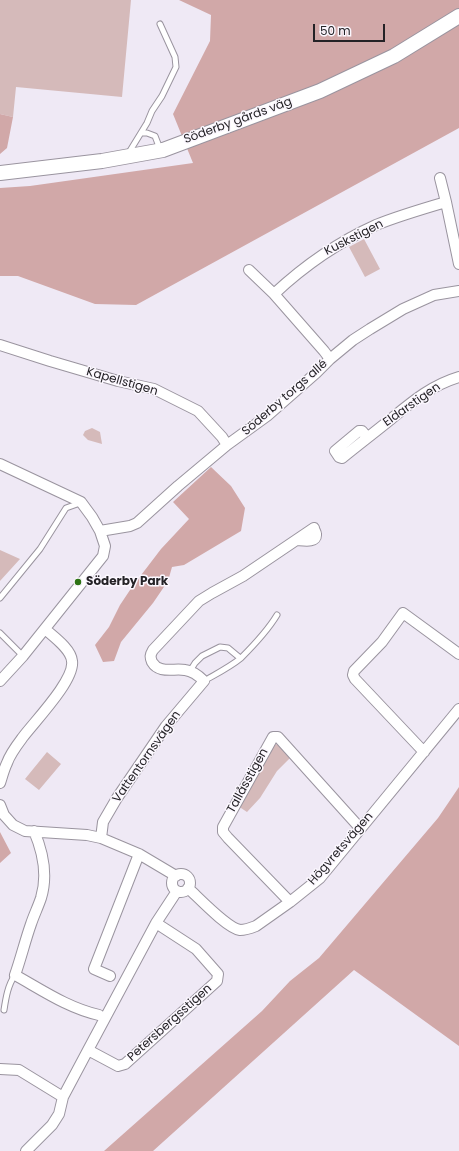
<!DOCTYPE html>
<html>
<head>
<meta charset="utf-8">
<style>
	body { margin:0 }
	#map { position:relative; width:459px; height:1151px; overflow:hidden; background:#efe9f5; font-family:Poppins,sans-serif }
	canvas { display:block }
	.scale { position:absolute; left:313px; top:24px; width:72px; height:18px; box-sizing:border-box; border:2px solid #242226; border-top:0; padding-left:5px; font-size:12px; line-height:14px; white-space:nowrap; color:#242226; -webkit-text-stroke:3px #fbf7fe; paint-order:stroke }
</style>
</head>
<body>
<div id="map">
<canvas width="459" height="1151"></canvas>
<div class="scale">50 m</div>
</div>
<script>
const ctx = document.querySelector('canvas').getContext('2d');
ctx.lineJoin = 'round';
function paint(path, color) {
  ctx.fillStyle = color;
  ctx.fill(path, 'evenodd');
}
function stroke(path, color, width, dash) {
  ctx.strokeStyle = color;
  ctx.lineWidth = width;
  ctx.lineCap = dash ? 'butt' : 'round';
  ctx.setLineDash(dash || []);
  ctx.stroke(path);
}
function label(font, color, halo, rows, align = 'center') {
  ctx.font = font + ' Poppins,sans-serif';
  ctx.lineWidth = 3;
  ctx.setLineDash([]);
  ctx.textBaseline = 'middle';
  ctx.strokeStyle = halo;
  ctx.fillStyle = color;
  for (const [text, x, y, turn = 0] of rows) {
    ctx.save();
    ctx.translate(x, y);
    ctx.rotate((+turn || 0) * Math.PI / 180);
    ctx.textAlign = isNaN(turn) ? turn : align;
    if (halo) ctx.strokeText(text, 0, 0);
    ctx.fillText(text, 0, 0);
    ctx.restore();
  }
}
const green = new Path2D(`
	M 0,0 L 131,0 L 122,97 L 16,87 L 13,117 L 0,114 Z
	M 364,239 L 380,269 L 365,277 L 349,247 Z
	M 92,428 L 100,432 L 102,444 L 88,440 L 83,435 L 85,431 Z
	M 0,550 L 20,559 L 0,581 Z
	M 279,744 L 290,758 L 277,771 L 260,798 L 247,812 L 238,806 L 271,745 Z
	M 47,752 L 61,764 L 39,790 L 25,779 Z`);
const forest = new Path2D(`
	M 179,0 L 459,0 L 459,128 L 136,305 L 95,304 L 18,276 L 0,276 L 0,188 L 30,186 L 193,163 L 173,114 L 210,41 L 211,15 Z
	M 0,114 L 13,117 L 7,148 L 0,154 Z
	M 211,467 L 231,486 L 245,508 L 241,531 L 184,565 L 172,567 L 168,581 L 153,603 L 121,642 L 114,661 L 103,662 L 95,645 L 109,627 L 120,605 L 132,587 L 161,549 L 189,519 L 173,502 Z
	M 459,787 L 459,1046 L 354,970 L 153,1151 L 104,1151 L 262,1011 L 290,981 L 319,958 L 438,818 Z
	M 0,832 L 11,853 L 0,863 Z`);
const service = new Path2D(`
	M 141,133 L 147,133 L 155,136 L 160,149
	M 128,154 L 147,123 L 152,111 L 162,96 L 176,67 L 175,57 L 160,24
	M 0,598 L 40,549 L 66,508 L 80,503
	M 0,633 L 23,656
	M 190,671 L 195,663 L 202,656 L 220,647 L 228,648 L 240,658
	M 204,681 C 216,674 230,667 241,658 C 254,645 268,630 277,615
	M 4,1010 C 6,997 8,985 15,975`);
const minor = new Path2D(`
	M 440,178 L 446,202
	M 249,270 L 274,294
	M 0,345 L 50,361 L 118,381 L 154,389 L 198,411 L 222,437 L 227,445
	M 330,359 L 324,351 L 274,294 C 305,265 336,243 376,225 C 398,216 422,209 446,202 L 459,264
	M 367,437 L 362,431 L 359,431 L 335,451 L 339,457 L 342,458 C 358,445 375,432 391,419 C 413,401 432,385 459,377
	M 0,464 L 81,502 L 92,517 L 100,531 L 105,546 L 103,556 L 23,656 L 0,681
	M 100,531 L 130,526 L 137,523 L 178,486 L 227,445 L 267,416 L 316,373 L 330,359 L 353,340 L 370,329 L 403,309 L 434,295 L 459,291
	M 424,752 L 355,679 L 353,675 L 354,671 L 382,642 L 403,613 L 459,654
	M 0,783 C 2,777 4,769 7,763 C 10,754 17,745 23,737 C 35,721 75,680 72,661 C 71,649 54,637 45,629
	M 0,805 L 4,815 L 13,825 L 25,831 L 87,835 L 101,838 L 139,854 L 176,876
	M 34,831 C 43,852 48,875 41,898 C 38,907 34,915 31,924 C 25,941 21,958 15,975 C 42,990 68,1008 99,1015
	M 101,838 L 103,822 L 117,798 L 166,726 L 204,681 C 199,676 193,671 185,670 C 174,668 159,674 152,662 C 150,657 150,655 153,650 L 199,601 L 212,593 L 243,576 L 314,528 C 314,530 316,532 316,534 C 317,544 301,540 296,540
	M172 883a9 9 0 1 1 18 0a9 9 0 1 1-18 0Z
	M 188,888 C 199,898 227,928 240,930 C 246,930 251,928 256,926 L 290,902 L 320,878 L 459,709
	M 290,902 L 228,838 L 223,832 L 223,827 L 273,737 L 278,737 L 360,828
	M 110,976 L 94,969 L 139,854
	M 88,1050 L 118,1066 L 125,1064 L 217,981 L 218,974 L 196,949 L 156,923
	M 0,1069 L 19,1070 L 63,1097
	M 26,1151 L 52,1125 L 59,1114 L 63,1097 L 88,1050 L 156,923 L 177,891`);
const secondary = new Path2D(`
	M 0,173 L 102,161 L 163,150 L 320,91 L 394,56 L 459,16`);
const markers = [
	[78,582,4,"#2d7314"]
];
const streetNames = [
	["Söderby gårds väg",238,121,-20],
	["Kuskstigen",354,238,-27],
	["Kapellstigen",122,382,16],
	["Söderby torgs allé",285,398,-41],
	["Eldarstigen",412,405,-35],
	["Vattentornsvägen",147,757,-55],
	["Tallåsstigen",248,781,-61],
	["Högvretsvägen",341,849,-49],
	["Petersbergsstigen",170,1023,-42]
];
const poiNames = [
	["Söderby Park",86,582]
];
paint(green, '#d5baba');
paint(forest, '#d1a8a8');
stroke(service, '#9a949f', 7);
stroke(minor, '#9a949f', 12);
stroke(secondary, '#9a949f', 16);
stroke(service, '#fff', 5);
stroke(minor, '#fff', 10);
stroke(secondary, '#fff', 14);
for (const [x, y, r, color] of markers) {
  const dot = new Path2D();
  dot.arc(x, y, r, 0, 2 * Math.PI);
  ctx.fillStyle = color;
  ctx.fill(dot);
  stroke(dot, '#fbf7fe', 1.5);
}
label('12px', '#242226', '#fbf7fe', streetNames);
label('bold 12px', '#242226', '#fbf7fe', poiNames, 'left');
</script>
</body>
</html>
